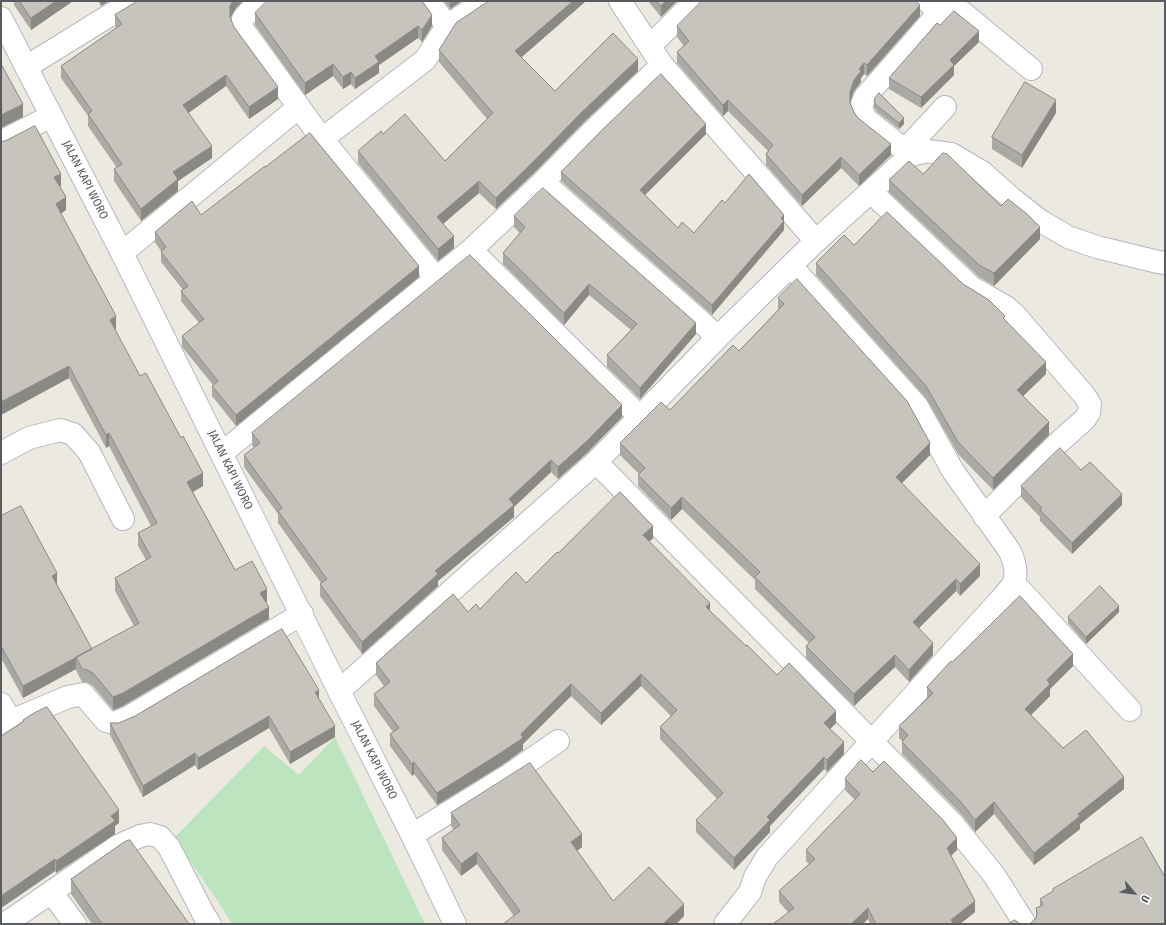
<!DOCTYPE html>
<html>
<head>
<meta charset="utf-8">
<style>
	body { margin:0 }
	#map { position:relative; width:1166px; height:925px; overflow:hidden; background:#eceae0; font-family:"Fira Sans Condensed",sans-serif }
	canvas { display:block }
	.frame { position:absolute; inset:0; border:2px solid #585c61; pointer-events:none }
	.north { position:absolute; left:1114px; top:873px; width:40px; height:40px; -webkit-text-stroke:3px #fff; paint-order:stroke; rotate:118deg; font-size:11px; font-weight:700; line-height:16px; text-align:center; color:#585c61 }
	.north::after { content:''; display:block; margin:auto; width:14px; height:18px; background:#585c61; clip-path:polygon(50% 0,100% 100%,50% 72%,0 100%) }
</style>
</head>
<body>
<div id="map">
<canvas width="1166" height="925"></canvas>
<div class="frame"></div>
<div class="north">U</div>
</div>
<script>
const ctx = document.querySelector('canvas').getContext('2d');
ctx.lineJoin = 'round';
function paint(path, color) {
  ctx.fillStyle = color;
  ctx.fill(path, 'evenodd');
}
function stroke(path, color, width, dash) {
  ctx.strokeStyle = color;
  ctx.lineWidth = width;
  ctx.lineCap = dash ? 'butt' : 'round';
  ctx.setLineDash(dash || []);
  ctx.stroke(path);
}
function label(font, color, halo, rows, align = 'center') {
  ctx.font = font + ' "Fira Sans Condensed",sans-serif';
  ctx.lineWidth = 3;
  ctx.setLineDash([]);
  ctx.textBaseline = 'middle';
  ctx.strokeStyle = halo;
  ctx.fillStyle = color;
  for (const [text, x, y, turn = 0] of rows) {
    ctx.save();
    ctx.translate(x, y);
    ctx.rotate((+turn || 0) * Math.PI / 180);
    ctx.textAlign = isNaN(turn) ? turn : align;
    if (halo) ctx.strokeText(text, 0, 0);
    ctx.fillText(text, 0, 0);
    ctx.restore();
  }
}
const green = new Path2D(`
	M 335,737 L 425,924 L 232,924 L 217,900 L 174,838 L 264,746 L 299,775 Z`);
const street = new Path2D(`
	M 261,1 C 256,7 240,16 242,26 C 242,29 245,33 247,35 L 322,139 L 436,278
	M 429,1 L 447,26
	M 620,1 L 662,65 L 816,241
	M 939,12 C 950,3 953,6 963,13 L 1031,69
	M 650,46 L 695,1
	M 26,67 L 133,1
	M 322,139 L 425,60 L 447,26 L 484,1
	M 1,142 L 51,116
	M 905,150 L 945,107
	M 911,155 L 866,119 C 861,110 860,106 865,97 L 912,44 L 939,12 L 927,1
	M 543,182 L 718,337
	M 871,192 L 971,287 L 1006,307 L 1015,315 L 1084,395 L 1090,404 L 1089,413 L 1085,419 L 1057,444 L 984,516
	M 471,250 L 640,417
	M 122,253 L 299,107
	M 1,453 L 29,438 L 60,430 L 73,434 L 89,452 L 123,519
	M 222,453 L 471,250 L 543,182 L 592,132 L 662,65
	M 596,462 L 952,823 L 994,875 L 1025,924
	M 1014,583 L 1130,710
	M 339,691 L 596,462 L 718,337 L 816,241 L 911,155 L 927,151 L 951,154 L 982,172 L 1010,197 L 1039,220 L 1068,237 L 1097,247 L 1158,262 L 1165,263
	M 1,704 L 11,721
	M 1,729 L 11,721 L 68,697 L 83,694 L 106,721 L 114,723 L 129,717 L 302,614
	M 412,835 L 509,775 L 558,741
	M 51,892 L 75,924
	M 5,924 L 118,846 L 140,836 L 150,834 L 160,837 L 169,847 L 204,915 L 210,924
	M 725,924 L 750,892 L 755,877 L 767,857 L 1002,598 C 1006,593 1012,587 1014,582 C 1018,571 1014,560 1009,550 L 953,471 L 917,406 L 791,266`);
const secondary = new Path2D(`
	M 1,18 L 122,253 L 339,691 L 412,835 L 455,924`);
const wall = new Path2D(`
	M 14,1 L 73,1 L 31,30 L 14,5 Z
	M 98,1 L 109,1 L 101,6 Z
	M 444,1 L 462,1 L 450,9 Z
	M 586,1 L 521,57 L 555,91 L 638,71 L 583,123 L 534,173 L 496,209 L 479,193 L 443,224 L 454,248 L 438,261 L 358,163 L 358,151 L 383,134 L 445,161 L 487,119 L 439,62 L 439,50 Z
	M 648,1 L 677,1 L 661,17 Z
	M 236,8 L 230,18 L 234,27 L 278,99 L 249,119 L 226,86 L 188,113 L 212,158 L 178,181 L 178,191 L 141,221 L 114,181 L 114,169 L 117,168 L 88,126 L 88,116 L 61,78 L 61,66 L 116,28 L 115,26 L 115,15 Z
	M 255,13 L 432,26 L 422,42 L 418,38 L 379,65 L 379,73 L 355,89 L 351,84 L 343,89 L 333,76 L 305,95 L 255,25 Z
	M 920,16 L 867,76 L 864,74 L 861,78 L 861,82 L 854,91 L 850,101 L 850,103 L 855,114 L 891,155 L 859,186 L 841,168 L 802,206 L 766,165 L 766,154 L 768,151 L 728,111 L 723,116 L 677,63 L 677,52 L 684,46 L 677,37 L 677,26 Z
	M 940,25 L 979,42 L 954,66 L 954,75 L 921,108 L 889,89 L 889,78 Z
	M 874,101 L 904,124 L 899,129 L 876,111 L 874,107 Z
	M 1056,113 L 1022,168 L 992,149 L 992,137 Z
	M 706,134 L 645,195 L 678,228 L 694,233 L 725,203 L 784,215 L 784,230 L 712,315 L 561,181 L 561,172 Z
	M 1,142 L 61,186 L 60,187 L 66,210 L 61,213 L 116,329 L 115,330 L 140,376 L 203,486 L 193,492 L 235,570 L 267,602 L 266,602 L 269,619 L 123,706 L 113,710 L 93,686 L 87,682 L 82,682 L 76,670 L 76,669 L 23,698 L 1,658 L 1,516 L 57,584 L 92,649 L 134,626 L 115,591 L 115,578 L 146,560 L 138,546 L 138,533 L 151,526 L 109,446 L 106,448 L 69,378 L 1,415 Z
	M 923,174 L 1001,206 L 1040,239 L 994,286 L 979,277 L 889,192 L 889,180 Z
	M 201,215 L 419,277 L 236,426 L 212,396 L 212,386 L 213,385 L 182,347 L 182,336 L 199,323 L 181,301 L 181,291 L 183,290 L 161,262 L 161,251 L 155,242 L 155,232 Z
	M 514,216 L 696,334 L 640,399 L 607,367 L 607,355 L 631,330 L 589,295 L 564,325 L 503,264 L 503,253 L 520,233 L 514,227 Z
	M 854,245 L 963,284 L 1005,320 L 1046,374 L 1023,396 L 1049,435 L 993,490 L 958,454 L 926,398 L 816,275 L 816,263 Z
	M 778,298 L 930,455 L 902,483 L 980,576 L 960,596 L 956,591 L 919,628 L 933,655 L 909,682 L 895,667 L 854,706 L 806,658 L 806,646 L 809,643 L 755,589 L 755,580 L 682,509 L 671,520 L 638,486 L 638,475 L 639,474 L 620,455 L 620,443 L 670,410 L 739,351 L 778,310 Z
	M 622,417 L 587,453 L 558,479 L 551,472 L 514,507 L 514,517 L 438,581 L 438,586 L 362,654 L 320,596 L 320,584 L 321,583 L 278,523 L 278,514 L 244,467 L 244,455 L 254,448 L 252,445 L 252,433 Z
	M 1081,470 L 1122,505 L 1072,554 L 1040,521 L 1040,517 L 1021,497 L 1021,486 Z
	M 653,538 L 649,542 L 710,611 L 746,646 L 777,675 L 836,723 L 830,729 L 844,754 L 827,772 L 824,769 L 770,826 L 770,832 L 734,870 L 696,832 L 696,820 L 717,799 L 660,739 L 660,727 L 671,716 L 641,686 L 601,725 L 571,696 L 523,744 L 523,750 L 502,765 L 437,805 L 414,774 L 412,776 L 390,746 L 390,734 L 393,732 L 374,706 L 374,694 L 384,686 L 376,675 L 376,663 L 468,612 L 480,609 L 526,583 L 558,553 Z
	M 1119,612 L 1086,644 L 1068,623 L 1068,617 Z
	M 952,662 L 1073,666 L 1050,689 L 1050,696 L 1031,715 L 1063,748 L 1124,789 L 1080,824 L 1080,829 L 1034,865 L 994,814 L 975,832 L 961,814 L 902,754 L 902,741 L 899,738 L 899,726 L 927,699 L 927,687 Z
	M 319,700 L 335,737 L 290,764 L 269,728 L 198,770 L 195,765 L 143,797 L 110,735 L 110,723 L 119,723 Z
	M 23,720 L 119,823 L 115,826 L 115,834 L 56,873 L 55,871 L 1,908 L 1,736 L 23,721 Z
	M 873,772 L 957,850 L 951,856 L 975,912 L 960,924 L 870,924 L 868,919 L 788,912 L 779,902 L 779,891 L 809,864 L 806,861 L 806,850 L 855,800 L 845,790 L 845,779 Z
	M 451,813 L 582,847 L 577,851 L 613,901 L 684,916 L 676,924 L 503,924 L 514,916 L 477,864 L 461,876 L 442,850 L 442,838 L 454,830 L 451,826 Z
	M 1165,877 L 1031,923 L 1036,918 L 1036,908 L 1040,906 L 1040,899 L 1053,891 L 1053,889 Z
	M 71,879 L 189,924 L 92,924 L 71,894 Z`);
const shadedWall = new Path2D(`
	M 56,1 L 73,1 L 31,30 L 31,18 Z
	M 101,1 L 109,1 L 101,6 Z
	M 233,1 L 243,1 L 236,8 L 230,18 L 230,29 L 230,6 Z
	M 450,1 L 462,1 L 450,9 Z
	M 573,1 L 586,1 L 515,63 L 515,51 Z
	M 666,1 L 677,1 L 661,17 L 661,6 Z
	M 920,5 L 920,16 L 867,76 L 867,65 Z
	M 432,15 L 432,26 L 422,42 L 422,30 Z
	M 418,26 L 418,38 L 379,65 L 379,73 L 355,89 L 355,78 L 375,56 Z
	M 979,31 L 979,42 L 954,66 L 954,75 L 921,108 L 921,97 L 950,60 Z
	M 638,59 L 638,71 L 583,123 L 534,173 L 496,209 L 496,198 L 583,111 Z
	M 864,63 L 864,74 L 861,78 L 861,82 L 854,91 L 850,103 L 850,92 L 854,80 L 859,69 Z
	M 333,64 L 333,76 L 305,95 L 305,83 Z
	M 351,72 L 351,84 L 343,89 L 343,77 Z
	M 226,75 L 226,86 L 183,117 L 183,105 Z
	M 278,87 L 278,99 L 249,119 L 249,107 Z
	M 728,100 L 728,111 L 723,116 L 723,105 Z
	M 1056,100 L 1056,113 L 1022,168 L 1022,155 Z
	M 23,104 L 23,117 L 1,128 L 1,115 Z
	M 904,118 L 904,124 L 899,129 L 899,123 Z
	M 706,124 L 706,134 L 640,200 L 640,190 Z
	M 891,144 L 891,155 L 859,186 L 859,175 Z
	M 212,146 L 212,158 L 178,181 L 178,191 L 141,221 L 141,209 L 173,172 Z
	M 841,157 L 841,168 L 802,206 L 802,195 Z
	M 61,174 L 61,186 L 54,190 L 54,177 Z
	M 479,181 L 479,193 L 437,229 L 437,217 Z
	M 66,197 L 66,210 L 56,217 L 56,204 Z
	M 784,215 L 784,230 L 712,315 L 712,305 L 781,218 Z
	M 1040,227 L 1040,239 L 994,286 L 994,273 Z
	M 454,236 L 454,248 L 438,261 L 438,249 Z
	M 419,266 L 419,277 L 236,426 L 236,415 Z
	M 589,284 L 589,295 L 564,325 L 564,313 Z
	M 116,316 L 116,329 L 110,333 L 110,320 Z
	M 696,323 L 696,334 L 640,399 L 640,388 Z
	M 1046,362 L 1046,374 L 1017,402 L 1017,390 Z
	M 69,366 L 69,378 L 1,415 L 1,402 Z
	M 622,405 L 622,417 L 587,453 L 558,479 L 558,467 Z
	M 1049,422 L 1049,435 L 993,490 L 993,478 Z
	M 109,433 L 109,446 L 106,448 L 106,435 Z
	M 930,443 L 930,455 L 896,489 L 896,477 Z
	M 551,460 L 551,472 L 514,507 L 514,517 L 438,581 L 438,586 L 362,654 L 362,642 L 509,499 Z
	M 203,473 L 203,486 L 187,495 L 187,482 Z
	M 1122,494 L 1122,505 L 1072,554 L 1072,543 Z
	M 682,497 L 682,509 L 671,520 L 671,508 Z
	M 653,526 L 653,538 L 643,548 L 643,535 Z
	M 980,564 L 980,576 L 960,596 L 960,584 Z
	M 57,573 L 57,585 L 52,576 Z
	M 956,579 L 956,591 L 913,634 L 913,622 Z
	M 267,589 L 267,602 L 260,606 L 260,593 Z
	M 710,603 L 710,615 L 706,607 Z
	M 1119,606 L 1119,612 L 1086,644 L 1086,637 Z
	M 269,607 L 269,619 L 123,706 L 113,710 L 113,697 Z
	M 933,643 L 933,655 L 909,682 L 909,670 Z
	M 92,649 L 76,657 L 76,669 L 23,698 L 23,686 Z
	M 1073,654 L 1073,666 L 1050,689 L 1050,696 L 1025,721 L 1025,709 L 1047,680 Z
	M 895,655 L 895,667 L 854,706 L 854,694 Z
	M 641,674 L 641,686 L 601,725 L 601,713 Z
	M 571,684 L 571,696 L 523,744 L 523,750 L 502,765 L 437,805 L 437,793 L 521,734 Z
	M 319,690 L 319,701 L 315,692 Z
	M 836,711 L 836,723 L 824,735 L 824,723 Z
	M 269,716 L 269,728 L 198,770 L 198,758 Z
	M 335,726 L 335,737 L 290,764 L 290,752 Z
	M 844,742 L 844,754 L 827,772 L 827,760 Z
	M 195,753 L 195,765 L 143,797 L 143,786 Z
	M 824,757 L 824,769 L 770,826 L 770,832 L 734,870 L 734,858 L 767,817 Z
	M 414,762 L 414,774 L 412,776 L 412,764 Z
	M 1124,777 L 1124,789 L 1080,824 L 1080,829 L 1034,865 L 1034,853 L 1078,814 Z
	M 994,802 L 994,814 L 975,832 L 975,820 Z
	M 119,810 L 119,823 L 115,826 L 115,834 L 56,873 L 56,861 L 111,816 Z
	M 582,834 L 582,847 L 571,855 L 571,842 Z
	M 957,838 L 957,850 L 947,859 L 947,848 Z
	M 477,852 L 477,864 L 461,876 L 461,864 Z
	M 55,859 L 55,871 L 1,908 L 1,896 Z
	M 975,901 L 975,912 L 960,924 L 951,924 L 951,920 Z
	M 684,904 L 684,916 L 676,924 L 663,924 Z
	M 868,908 L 868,919 L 863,924 L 851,924 Z`);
const building = new Path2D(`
	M 20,1 L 56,1 L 31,18 Z
	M 138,1 L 233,1 L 230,6 L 230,17 L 234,27 L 278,87 L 249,107 L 226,75 L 183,105 L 212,146 L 173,172 L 178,179 L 141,209 L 114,169 L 122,164 L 88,114 L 92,111 L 61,66 L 122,24 L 115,15 Z
	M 267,1 L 422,1 L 432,15 L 422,30 L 418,26 L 375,56 L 379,62 L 355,78 L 351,72 L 343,77 L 333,64 L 305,83 L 255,13 Z
	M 489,1 L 573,1 L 515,51 L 555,91 L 613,33 L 638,59 L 583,111 L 534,161 L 496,198 L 479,181 L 437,217 L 454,236 L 438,249 L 358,151 L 381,131 L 383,134 L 405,114 L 445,161 L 493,113 L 439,50 L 456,23 Z
	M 657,1 L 666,1 L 661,6 Z
	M 702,1 L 916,1 L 920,5 L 867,65 L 864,63 L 859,69 L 861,71 L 854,80 L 850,92 L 850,103 L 855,114 L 858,118 L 891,144 L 859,175 L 841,157 L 802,195 L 766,154 L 773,145 L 728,100 L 723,105 L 677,52 L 689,41 L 677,26 Z
	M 954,11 L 979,31 L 950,60 L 954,65 L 921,97 L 889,78 L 937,23 L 940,25 Z
	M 1,64 L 23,104 L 1,115 Z
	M 661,74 L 706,124 L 640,190 L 678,228 L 682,222 L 694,233 L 722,200 L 725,203 L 749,174 L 784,215 L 781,218 L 784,221 L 712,305 L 561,172 L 601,131 Z
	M 1025,82 L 1056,100 L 1022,155 L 992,137 Z
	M 879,93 L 904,118 L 899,123 L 876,105 L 874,101 L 875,98 Z
	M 35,126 L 61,174 L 54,177 L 66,197 L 56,204 L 116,316 L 110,320 L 140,376 L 146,373 L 181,438 L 183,436 L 203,473 L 187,482 L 235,570 L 252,561 L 267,589 L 260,593 L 269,607 L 123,693 L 113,697 L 93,673 L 87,670 L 82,669 L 76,657 L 139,623 L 115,578 L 151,557 L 138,533 L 157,523 L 109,433 L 106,435 L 69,366 L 1,402 L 1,142 L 7,140 Z
	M 310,133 L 419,266 L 236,415 L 212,386 L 218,381 L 182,336 L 204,319 L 181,291 L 188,286 L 161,252 L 166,247 L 155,232 L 192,201 L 201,215 L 265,166 L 265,167 Z
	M 943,153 L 947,154 L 1001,206 L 1008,199 L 1027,214 L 1040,227 L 994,273 L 979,265 L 889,180 L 909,161 L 923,174 Z
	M 543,188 L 696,323 L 640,388 L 607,355 L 637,324 L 589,284 L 564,313 L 503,253 L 525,227 L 514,216 Z
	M 887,212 L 963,284 L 989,300 L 1005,316 L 1003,318 L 1046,362 L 1017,390 L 1049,422 L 993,478 L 958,442 L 926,386 L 816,263 L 844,235 L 854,245 Z
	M 470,255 L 622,405 L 587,441 L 558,467 L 551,460 L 509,499 L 514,505 L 435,571 L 438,574 L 362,642 L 320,584 L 327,579 L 278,511 L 282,508 L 244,455 L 260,443 L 252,433 Z
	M 797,279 L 907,401 L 930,443 L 896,477 L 980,564 L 960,584 L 956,579 L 913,622 L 933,643 L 909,670 L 895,655 L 854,694 L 806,646 L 815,637 L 755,577 L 760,572 L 682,497 L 671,508 L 638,475 L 645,468 L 620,443 L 661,402 L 670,410 L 733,345 L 739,351 L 784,304 L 778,298 Z
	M 1060,448 L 1081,470 L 1090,462 L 1122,494 L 1072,543 L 1040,510 L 1042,508 L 1021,486 Z
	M 620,492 L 653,526 L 643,535 L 710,603 L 706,607 L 746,646 L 747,645 L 777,675 L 789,663 L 836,711 L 824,723 L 844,742 L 827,760 L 824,757 L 767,817 L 770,820 L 734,858 L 696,820 L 723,793 L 660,727 L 677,710 L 641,674 L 601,713 L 571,684 L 521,734 L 523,738 L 502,752 L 437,793 L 414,762 L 412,764 L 390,734 L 399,728 L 374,694 L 390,682 L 376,663 L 453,594 L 468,612 L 476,604 L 480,609 L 516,572 L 526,583 L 557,552 L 558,553 Z
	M 21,506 L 57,573 L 52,576 L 92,649 L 23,686 L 1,646 L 1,516 Z
	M 1100,586 L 1119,606 L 1086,637 L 1068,617 Z
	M 1020,596 L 1073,654 L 1047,680 L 1050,684 L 1025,709 L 1063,748 L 1086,730 L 1124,777 L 1078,814 L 1080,816 L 1034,853 L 994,802 L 975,820 L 961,802 L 902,742 L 908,735 L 899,726 L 933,693 L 927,687 L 951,661 L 952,662 Z
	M 282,629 L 319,690 L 315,692 L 335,726 L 290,752 L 269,716 L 198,758 L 195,753 L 143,786 L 110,723 L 119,723 L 135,716 Z
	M 47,707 L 119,810 L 111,816 L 115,821 L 56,861 L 55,859 L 1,896 L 1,736 L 24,721 L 23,720 L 34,713 Z
	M 861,760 L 873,772 L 884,761 L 943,820 L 957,838 L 947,848 L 975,901 L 951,920 L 954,924 L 876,924 L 868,908 L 851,924 L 773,924 L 794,908 L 779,891 L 815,859 L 806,850 L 860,794 L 845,779 Z
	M 530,763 L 582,834 L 571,842 L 613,901 L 649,867 L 684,904 L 663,924 L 503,924 L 520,911 L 477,852 L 461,864 L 442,838 L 460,825 L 451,813 Z
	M 1142,837 L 1165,877 L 1165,924 L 1029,924 L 1031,923 L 1036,918 L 1037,913 L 1036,908 L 1043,905 L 1040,899 L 1053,891 L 1053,889 Z
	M 130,840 L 189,924 L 102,924 L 71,879 L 124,842 Z
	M 1015,920 L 1020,924 L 1008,924 Z`);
const streetNames = [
	["JALAN KAPI WORO",85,180,63],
	["JALAN KAPI WORO",230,470,64],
	["JALAN KAPI WORO",374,760,63]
];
paint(green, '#bbe4bf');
stroke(street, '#b5b7bd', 24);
stroke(secondary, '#b5b9bf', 24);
stroke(street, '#fff', 22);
stroke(secondary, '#fff', 22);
paint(wall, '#aaa9a3');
paint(shadedWall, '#8b8984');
paint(building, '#c6c4bd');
stroke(building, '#8b8984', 1);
label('12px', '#585c61', '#fff', streetNames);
</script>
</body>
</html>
